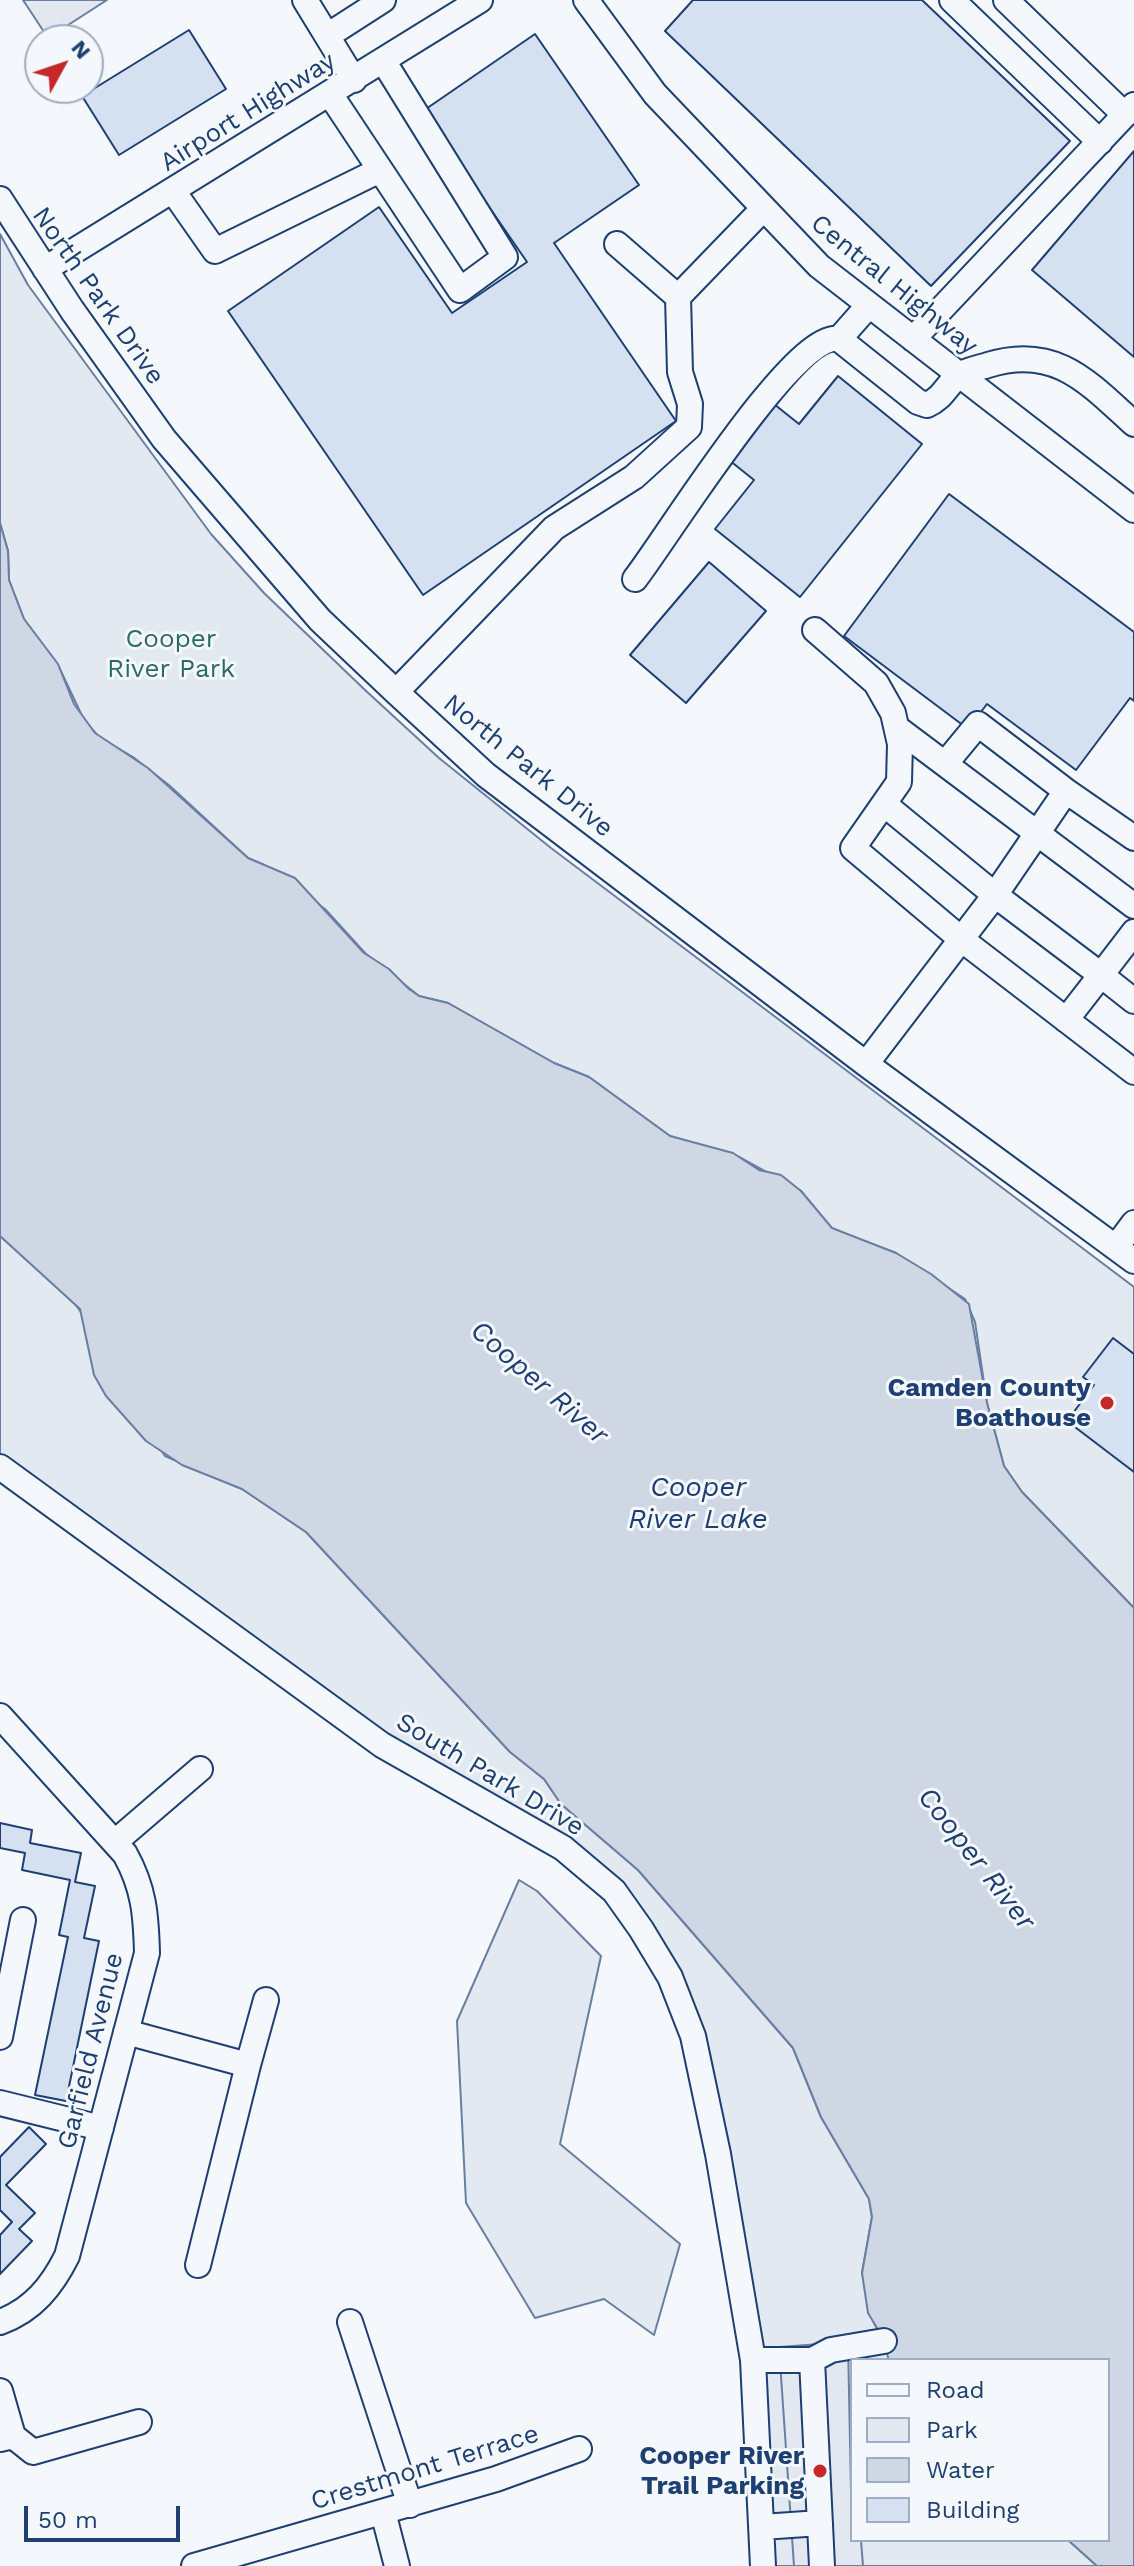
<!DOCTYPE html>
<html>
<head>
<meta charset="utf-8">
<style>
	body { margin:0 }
	#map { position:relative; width:1134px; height:2566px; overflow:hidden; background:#f4f7fb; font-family:"Work Sans",sans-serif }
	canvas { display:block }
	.legend { position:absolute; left:850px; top:2358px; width:260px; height:184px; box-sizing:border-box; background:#f4f7fb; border:2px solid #9eadc5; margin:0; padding:10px 14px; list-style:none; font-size:24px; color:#1d3f73 }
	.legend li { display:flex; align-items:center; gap:16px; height:40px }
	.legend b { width:40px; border:2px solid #9eadc5 }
	.north { position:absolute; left:24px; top:24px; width:80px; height:80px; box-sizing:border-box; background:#f4f7fb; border:2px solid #9eadc5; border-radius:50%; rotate:50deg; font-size:22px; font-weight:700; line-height:32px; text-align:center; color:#1d3f73 }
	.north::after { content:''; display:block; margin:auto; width:28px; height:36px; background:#c62828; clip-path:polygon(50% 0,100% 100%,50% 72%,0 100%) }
	.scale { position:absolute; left:24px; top:2506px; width:156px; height:36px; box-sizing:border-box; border:4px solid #1d3f73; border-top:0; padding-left:10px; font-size:24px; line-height:28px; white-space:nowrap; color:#1d3f73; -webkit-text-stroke:6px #f4f7fb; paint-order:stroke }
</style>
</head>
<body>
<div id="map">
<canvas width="1134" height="2566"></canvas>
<ul class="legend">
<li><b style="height:10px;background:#f4f7fb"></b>Road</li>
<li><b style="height:22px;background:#e3e9f0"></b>Park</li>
<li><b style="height:22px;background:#cfd7e4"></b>Water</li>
<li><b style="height:22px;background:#d5e0f0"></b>Building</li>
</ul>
<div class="north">N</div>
<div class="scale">50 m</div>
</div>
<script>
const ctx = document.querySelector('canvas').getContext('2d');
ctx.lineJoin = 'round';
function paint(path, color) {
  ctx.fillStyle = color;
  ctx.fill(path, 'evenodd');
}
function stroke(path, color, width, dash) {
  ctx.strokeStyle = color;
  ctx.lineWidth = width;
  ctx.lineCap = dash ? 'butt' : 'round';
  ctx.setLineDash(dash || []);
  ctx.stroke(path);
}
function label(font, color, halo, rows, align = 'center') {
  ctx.font = font + ' "Work Sans",sans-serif';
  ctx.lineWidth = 6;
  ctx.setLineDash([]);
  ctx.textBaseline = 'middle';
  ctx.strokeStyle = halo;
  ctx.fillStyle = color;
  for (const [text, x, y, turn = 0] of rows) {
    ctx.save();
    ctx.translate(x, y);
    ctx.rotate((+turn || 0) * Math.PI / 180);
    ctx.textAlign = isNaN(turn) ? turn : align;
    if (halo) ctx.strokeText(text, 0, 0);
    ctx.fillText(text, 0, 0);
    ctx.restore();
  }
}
const green = new Path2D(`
	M 0,234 L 28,285 L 211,534 L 264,593 L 365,690 L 439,758 L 551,848 L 1134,1287 L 1134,1608 L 1022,1492 L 1004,1466 L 987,1403 L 975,1322 L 965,1299 L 896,1253 L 832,1229 L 801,1191 L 739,1157 L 670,1136 L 589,1077 L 554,1063 L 448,1003 L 419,996 L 365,953 L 325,909 L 264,865 L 248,858 L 170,786 L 133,757 L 99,737 L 84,720 L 58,665 L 24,619 L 9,580 L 8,551 L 0,523 Z
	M 0,1236 L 75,1304 L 83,1315 L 85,1332 L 165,1456 L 242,1489 L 306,1532 L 510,1752 L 544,1779 L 561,1804 L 638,1870 L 793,2048 L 821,2117 L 869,2199 L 872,2217 L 862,2273 L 874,2323 L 886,2345 L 889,2360 L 852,2360 L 852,2540 L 1068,2540 L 1097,2566 L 763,2566 L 753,2360 L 693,2036 L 614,1891 L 0,1467 Z
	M 519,1880 L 537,1891 L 601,1956 L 560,2144 L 680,2244 L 654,2335 L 604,2299 L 535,2318 L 466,2203 L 457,2021 Z`);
const parking = new Path2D(`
	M 23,0 L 107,0 L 48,38 Z
	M 848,2342 L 852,2540 L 861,2540 L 863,2566 L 794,2566 L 779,2347 Z`);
const water = new Path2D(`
	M 0,523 L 8,551 L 9,580 L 24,619 L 58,664 L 74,704 L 95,733 L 148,768 L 248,858 L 295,878 L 364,953 L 389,969 L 409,989 L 419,996 L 448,1003 L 554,1063 L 589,1077 L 670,1136 L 733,1153 L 759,1170 L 781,1175 L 801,1191 L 832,1228 L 896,1253 L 931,1274 L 969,1304 L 987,1403 L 1004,1466 L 1022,1492 L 1134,1608 L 1134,2566 L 1097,2566 L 1068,2540 L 1108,2540 L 1108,2360 L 889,2360 L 880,2333 L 868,2313 L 862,2273 L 872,2217 L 869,2199 L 821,2117 L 793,2048 L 638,1870 L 561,1804 L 544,1779 L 510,1752 L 306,1532 L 242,1489 L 182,1465 L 146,1441 L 106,1396 L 94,1375 L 80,1309 L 0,1236 Z`);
const building = new Path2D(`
	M 922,0 L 1070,141 L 931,286 L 665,31 L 693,0 Z
	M 189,30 L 226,89 L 119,155 L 82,96 Z
	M 535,34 L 639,185 L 554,243 L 676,421 L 423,595 L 228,311 L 379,207 L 452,313 L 527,262 L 423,111 Z
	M 1134,151 L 1134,357 L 1032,270 Z
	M 838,376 L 922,444 L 800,597 L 715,529 L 754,480 L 724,456 L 769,400 L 799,424 Z
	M 949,494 L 1134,632 L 1134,701 L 1130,698 L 1076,770 L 987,704 L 968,729 L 844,636 Z
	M 709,562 L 766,611 L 686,703 L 630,655 Z
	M 1113,1338 L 1134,1354 L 1134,1472 L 1067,1421 L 1094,1385 L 1083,1377 Z
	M 0,1823 L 32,1830 L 30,1843 L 81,1853 L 75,1882 L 95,1886 L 84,1938 L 99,1941 L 66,2101 L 35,2095 L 68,1937 L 59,1935 L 70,1880 L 22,1870 L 25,1853 L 0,1848 Z
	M 29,2127 L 46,2144 L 6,2185 L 35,2213 L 19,2229 L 32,2241 L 0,2274 L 0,2235 L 12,2222 L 0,2210 L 0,2157 Z`);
const minor = new Path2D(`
	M 305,0 L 354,80
	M 586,0 L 655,94 L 819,266 L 1134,510
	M 952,0 L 1100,142
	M 1006,0 L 1125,115
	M 327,36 L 383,0
	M 330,94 L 460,290 L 505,257 L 384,62
	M 173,191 L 215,251 L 380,170
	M 0,199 L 72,310 L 164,439 L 320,620 L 396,692 L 486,775 L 866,1064 L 1134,1261
	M 617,244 L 678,297 L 763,209
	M 45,269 L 480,0
	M 839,339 L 869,305
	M 913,339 L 1134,105
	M 635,579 C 665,541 795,329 839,339 L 918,402 L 927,405 C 943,398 946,386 958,376 C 965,370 979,368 988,365 C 1055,344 1088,382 1134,424
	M 815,630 L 876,683 L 893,713 L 900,744 L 899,782 L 853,848 L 961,939 L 1134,1072
	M 396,692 L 554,528 L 634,477 L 689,427 L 690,404 L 680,372 L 678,297
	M 897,728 L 1134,906
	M 945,764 L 978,724 L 1066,791
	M 884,804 L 995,895 L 1066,791 L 1134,838
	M 1066,1020 L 1101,975 L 1134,1001
	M 866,1064 L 995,895 L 1101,975 L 1134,932
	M 1116,1247 L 1134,1223
	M 0,1467 L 382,1745 L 563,1848 L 614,1891 L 641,1929 L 670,1977 L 693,2036 L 718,2154 L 753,2360 L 763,2566
	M 0,1716 L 125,1854 C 144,1888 146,1915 147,1953 L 67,2256 C 52,2286 33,2310 0,2322
	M 115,1842 L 200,1769
	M 126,2032 L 248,2065 L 198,2265
	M 0,2037 L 23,1920
	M 248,2065 L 266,2000
	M 0,2103 L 101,2128
	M 350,2322 L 410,2505
	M 753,2360 L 812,2360 L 822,2566
	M 812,2360 L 831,2350 L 884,2341
	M 0,2391 L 13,2436 L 0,2439
	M 13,2436 L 33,2452 L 139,2422
	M 383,2512 L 397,2566
	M 762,2527 L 820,2523
	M 194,2566 L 496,2479 L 579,2449`);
const markers = [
	[1107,1403,8,"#c62828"],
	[820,2471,8,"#c62828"]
];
const streetNames = [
	["Airport Highway",248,112,-32],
	["Central Highway",894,285,39],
	["North Park Drive",98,296,55],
	["North Park Drive",528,766,39],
	["South Park Drive",490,1775,31],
	["Garfield Avenue",91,2051,-76],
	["Crestmont Terrace",425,2468,-17]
];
const parkNames = [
	["Cooper",171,639],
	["River Park",171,669]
];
const poiNames = [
	["Camden County",1091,1388],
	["Boathouse",1091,1418],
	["Cooper River",804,2456],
	["Trail Parking",804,2486]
];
const waterNames = [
	["Cooper River",539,1383,41],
	["Cooper",698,1488],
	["River Lake",698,1520],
	["Cooper River",976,1859,52]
];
paint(green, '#e3e9f0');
stroke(green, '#687fa3', 2);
paint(parking, '#e3e8f0');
stroke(parking, '#687fa3', 2);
paint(water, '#cfd7e4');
stroke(water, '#687fa3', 2);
paint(building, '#d5e0f0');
stroke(building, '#1d3f73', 2);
stroke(minor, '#1d3f73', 28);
stroke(minor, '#f4f7fb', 24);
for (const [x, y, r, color] of markers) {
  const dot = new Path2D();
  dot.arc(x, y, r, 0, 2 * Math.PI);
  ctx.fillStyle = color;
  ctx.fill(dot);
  stroke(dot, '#f4f7fb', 3);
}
label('26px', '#1d3f73', '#f4f7fb', streetNames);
label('26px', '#2c6c60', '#f4f7fb', parkNames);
label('bold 26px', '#1d3f73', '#f4f7fb', poiNames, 'right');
label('italic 28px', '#1d3f73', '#f4f7fb', waterNames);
</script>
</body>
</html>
